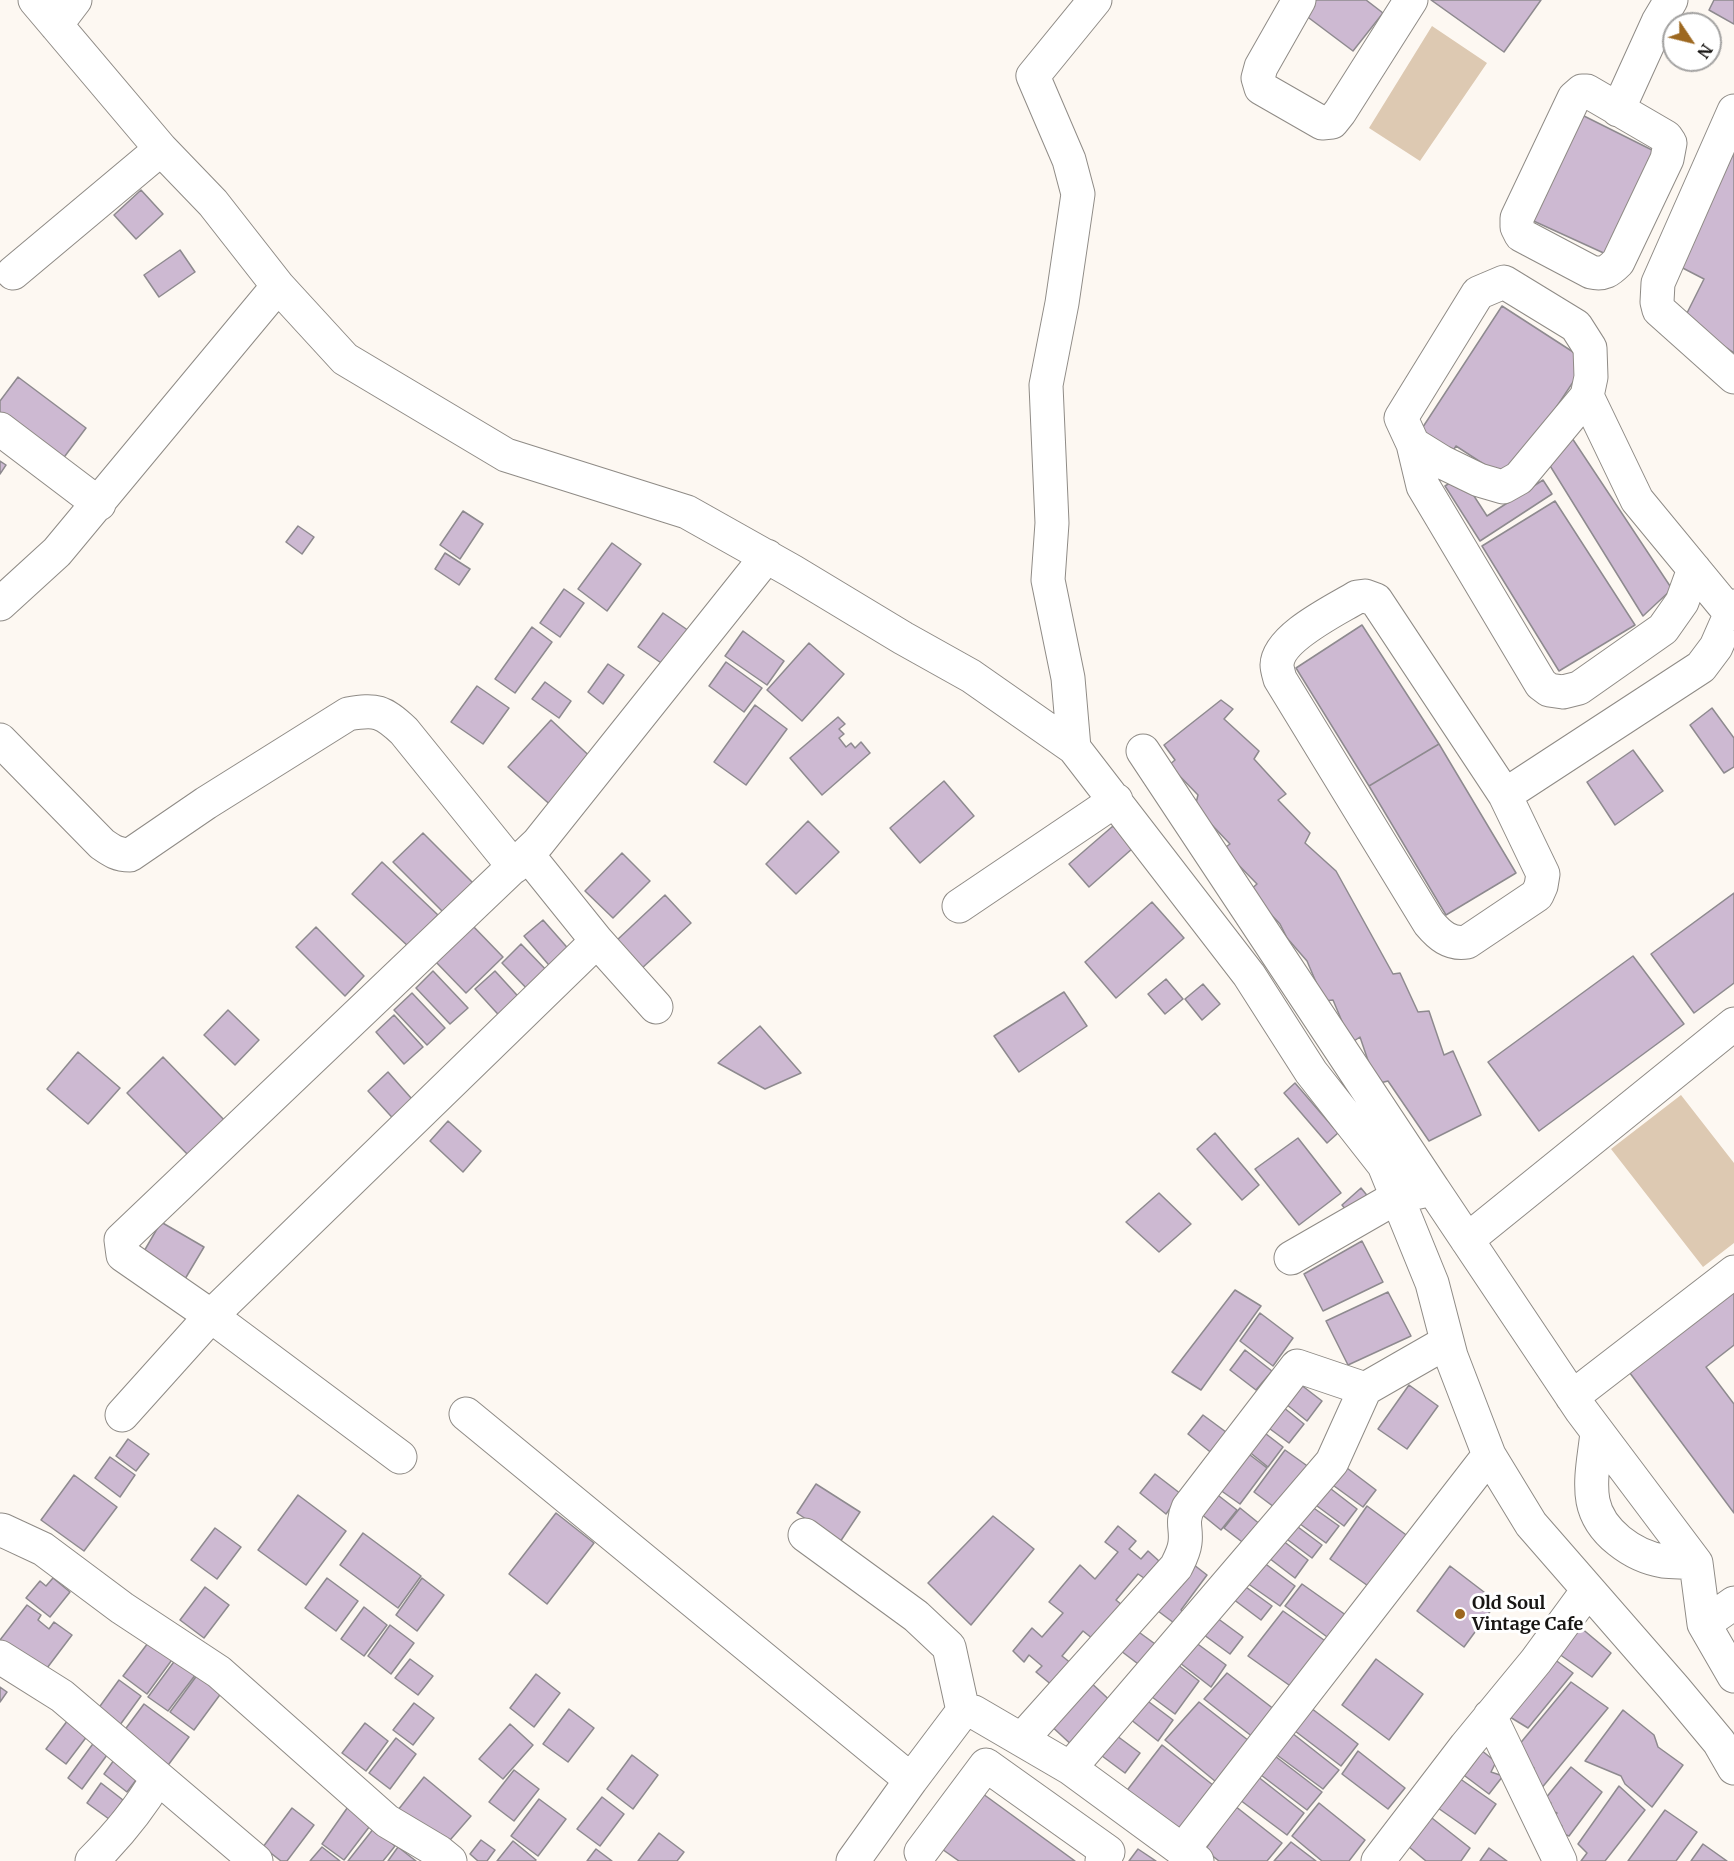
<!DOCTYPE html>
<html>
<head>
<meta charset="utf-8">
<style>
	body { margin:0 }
	#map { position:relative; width:1734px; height:1861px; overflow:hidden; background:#fdf8f2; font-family:Merriweather,serif }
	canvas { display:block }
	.north { position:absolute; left:1662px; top:12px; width:60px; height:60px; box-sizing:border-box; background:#fff; border:2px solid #a3a2a1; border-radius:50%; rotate:125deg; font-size:16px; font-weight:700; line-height:24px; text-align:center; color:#181614 }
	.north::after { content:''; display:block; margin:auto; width:21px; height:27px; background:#9d6820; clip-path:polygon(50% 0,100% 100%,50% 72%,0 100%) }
</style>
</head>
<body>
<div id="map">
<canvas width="1734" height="1861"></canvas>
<div class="north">N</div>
</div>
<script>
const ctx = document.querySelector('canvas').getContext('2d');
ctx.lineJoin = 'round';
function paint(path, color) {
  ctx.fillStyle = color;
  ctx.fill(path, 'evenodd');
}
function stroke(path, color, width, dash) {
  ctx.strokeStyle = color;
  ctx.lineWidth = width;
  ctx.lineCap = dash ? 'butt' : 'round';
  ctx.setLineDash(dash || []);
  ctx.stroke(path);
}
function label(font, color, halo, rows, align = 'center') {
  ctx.font = font + ' Merriweather,serif';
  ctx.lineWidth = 6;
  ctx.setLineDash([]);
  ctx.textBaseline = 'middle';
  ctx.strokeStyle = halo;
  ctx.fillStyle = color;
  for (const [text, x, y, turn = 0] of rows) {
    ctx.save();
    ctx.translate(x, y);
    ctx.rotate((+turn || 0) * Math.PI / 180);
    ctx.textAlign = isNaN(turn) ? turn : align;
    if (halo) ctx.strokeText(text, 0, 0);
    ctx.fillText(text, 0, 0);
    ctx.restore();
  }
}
const green = new Path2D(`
	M 1432,26 L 1487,63 L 1420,161 L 1369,128 Z
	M 1681,1095 L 1734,1163 L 1734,1243 L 1703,1267 L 1611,1149 Z`);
const building = new Path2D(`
	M 1316,0 L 1366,0 L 1383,13 L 1353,51 L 1305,15 Z
	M 1431,0 L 1541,0 L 1504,52 Z
	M 1714,0 L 1734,0 L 1734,24 L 1709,10 Z
	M 1574,111 L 1654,151 L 1608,255 L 1527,218 Z
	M 1734,141 L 1734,353 L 1684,319 L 1704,279 L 1673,263 Z
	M 141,190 L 163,214 L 136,239 L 114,215 Z
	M 180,250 L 195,272 L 159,297 L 144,275 Z
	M 1502,306 L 1587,361 L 1508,480 L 1456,446 L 1451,454 L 1419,433 Z
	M 18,377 L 86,428 L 62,460 L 0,413 L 0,401 Z
	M 1570,435 L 1672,589 L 1643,616 L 1544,456 Z
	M 0,461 L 6,465 L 0,474 Z
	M 1461,476 L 1487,516 L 1543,480 L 1552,494 L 1480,541 L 1445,486 Z
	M 1555,501 L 1635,625 L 1559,671 L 1482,546 Z
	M 463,511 L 483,524 L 460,559 L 440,545 Z
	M 298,526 L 314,537 L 302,554 L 286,542 Z
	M 612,543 L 641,564 L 607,611 L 578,589 Z
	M 445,553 L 470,569 L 459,585 L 435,569 Z
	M 564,589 L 584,603 L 560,637 L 540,623 Z
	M 663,613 L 692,633 L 667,667 L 638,647 Z
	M 1362,625 L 1439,744 L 1369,786 L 1296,668 Z
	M 532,627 L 552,642 L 515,693 L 495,679 Z
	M 743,631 L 784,661 L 767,685 L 725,656 Z
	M 809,643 L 844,674 L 802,721 L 767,690 Z
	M 726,662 L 762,688 L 744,712 L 709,686 Z
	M 608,664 L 624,675 L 603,704 L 588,692 Z
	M 545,682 L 571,701 L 559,718 L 532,699 Z
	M 477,686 L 509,708 L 483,744 L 451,722 Z
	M 1221,700 L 1233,709 L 1224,719 L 1259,751 L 1254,759 L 1286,794 L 1278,800 L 1310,833 L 1305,843 L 1336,871 L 1393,974 L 1400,973 L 1418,1012 L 1429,1011 L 1444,1055 L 1453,1051 L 1481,1115 L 1429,1141 L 1388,1081 L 1376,1084 L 1360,1037 L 1351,1043 L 1333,1000 L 1324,1001 L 1307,961 L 1287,938 L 1280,924 L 1249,891 L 1257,884 L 1223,849 L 1230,844 L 1195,807 L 1198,795 L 1169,765 L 1175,760 L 1164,745 Z
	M 755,705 L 787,729 L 746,785 L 714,762 Z
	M 1712,708 L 1734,738 L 1734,767 L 1724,773 L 1690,725 Z
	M 838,717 L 845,724 L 839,729 L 844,734 L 839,738 L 846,747 L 851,743 L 855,748 L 861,742 L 870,753 L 822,795 L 790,758 Z
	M 551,720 L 597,763 L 555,809 L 508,767 Z
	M 1439,744 L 1516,873 L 1446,915 L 1369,786 Z
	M 1633,750 L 1663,791 L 1615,825 L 1587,782 Z
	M 944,781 L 974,816 L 920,863 L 890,828 Z
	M 808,821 L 839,852 L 796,894 L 766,864 Z
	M 1113,826 L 1133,848 L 1089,887 L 1069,864 Z
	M 423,833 L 479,889 L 449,918 L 393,862 Z
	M 622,853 L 650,881 L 613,918 L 585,891 Z
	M 382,862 L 438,915 L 409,947 L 352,894 Z
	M 1734,893 L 1734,983 L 1694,1013 L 1651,954 Z
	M 665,895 L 691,923 L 641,969 L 616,941 Z
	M 1152,902 L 1184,938 L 1116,998 L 1085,962 Z
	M 543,920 L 572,953 L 554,971 L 524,936 Z
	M 471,924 L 503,957 L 466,993 L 434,960 Z
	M 316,927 L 364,976 L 345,996 L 296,947 Z
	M 521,944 L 553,977 L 534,996 L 502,963 Z
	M 1633,956 L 1684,1024 L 1539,1131 L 1488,1062 Z
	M 433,971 L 468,1008 L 450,1024 L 416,988 Z
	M 495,971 L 526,1005 L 506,1023 L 475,989 Z
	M 1166,979 L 1183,999 L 1165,1014 L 1148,994 Z
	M 1203,984 L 1220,1004 L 1202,1020 L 1185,999 Z
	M 1064,992 L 1087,1026 L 1019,1072 L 994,1036 Z
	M 412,993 L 445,1028 L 427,1045 L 394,1010 Z
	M 228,1010 L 259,1040 L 235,1065 L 204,1035 Z
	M 394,1015 L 423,1047 L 404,1064 L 376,1032 Z
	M 760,1026 L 801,1073 L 765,1089 L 718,1063 Z
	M 78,1052 L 120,1088 L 88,1124 L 47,1089 Z
	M 163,1057 L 230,1126 L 194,1161 L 127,1093 Z
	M 388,1072 L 419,1107 L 399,1125 L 368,1091 Z
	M 1295,1083 L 1338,1133 L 1327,1143 L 1284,1093 Z
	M 448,1121 L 481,1151 L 463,1172 L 430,1141 Z
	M 1215,1133 L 1259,1185 L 1242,1200 L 1197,1149 Z
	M 1298,1138 L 1341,1193 L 1299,1225 L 1255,1169 Z
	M 1361,1188 L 1370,1199 L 1351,1216 L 1342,1205 Z
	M 1159,1193 L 1191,1224 L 1159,1252 L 1126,1222 Z
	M 161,1222 L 204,1247 L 185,1279 L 143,1253 Z
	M 1362,1241 L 1383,1282 L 1323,1311 L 1304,1274 Z
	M 1734,1276 L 1734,1345 L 1706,1367 L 1734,1404 L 1734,1513 L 1621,1361 Z
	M 1235,1290 L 1261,1306 L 1201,1390 L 1172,1372 Z
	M 1388,1292 L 1411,1336 L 1348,1365 L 1326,1321 Z
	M 1260,1313 L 1293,1338 L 1273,1366 L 1240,1341 Z
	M 1245,1350 L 1272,1371 L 1256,1390 L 1230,1370 Z
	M 1296,1381 L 1322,1401 L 1307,1421 L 1281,1400 Z
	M 1409,1385 L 1438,1406 L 1407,1449 L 1378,1429 Z
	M 1278,1403 L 1304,1424 L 1289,1443 L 1262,1423 Z
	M 1203,1415 L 1230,1435 L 1214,1455 L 1188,1434 Z
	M 1257,1427 L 1283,1447 L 1268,1467 L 1242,1446 Z
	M 128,1439 L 149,1454 L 136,1471 L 116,1456 Z
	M 1241,1448 L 1267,1468 L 1240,1504 L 1213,1485 Z
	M 1285,1450 L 1313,1470 L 1282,1513 L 1254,1492 Z
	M 110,1457 L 135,1475 L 120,1497 L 95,1478 Z
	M 1343,1465 L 1376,1490 L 1363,1507 L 1330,1483 Z
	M 1155,1474 L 1181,1494 L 1166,1514 L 1140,1493 Z
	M 74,1475 L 117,1507 L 84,1551 L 41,1520 Z
	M 1322,1482 L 1357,1509 L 1344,1526 L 1309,1500 Z
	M 816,1484 L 860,1512 L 840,1542 L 797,1513 Z
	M 1210,1489 L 1237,1510 L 1221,1530 L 1195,1509 Z
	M 298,1495 L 346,1531 L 306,1585 L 258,1550 Z
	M 1308,1504 L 1339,1526 L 1326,1543 L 1296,1521 Z
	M 1367,1506 L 1409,1537 L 1371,1588 L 1330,1559 Z
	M 1240,1508 L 1266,1529 L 1250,1548 L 1224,1528 Z
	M 556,1513 L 594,1543 L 547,1604 L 509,1574 Z
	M 993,1516 L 1034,1549 L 971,1625 L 928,1583 Z
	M 1290,1521 L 1322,1545 L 1312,1558 L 1280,1534 Z
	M 1118,1526 L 1136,1541 L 1129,1549 L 1141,1559 L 1148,1551 L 1159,1561 L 1144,1578 L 1138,1574 L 1116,1600 L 1122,1605 L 1093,1639 L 1083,1631 L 1062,1656 L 1072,1664 L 1053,1686 L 1036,1672 L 1042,1666 L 1029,1655 L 1024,1662 L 1013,1651 L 1032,1628 L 1042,1637 L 1063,1613 L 1049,1602 L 1080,1565 L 1095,1579 L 1118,1552 L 1105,1542 Z
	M 215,1528 L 241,1547 L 217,1579 L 191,1560 Z
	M 363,1533 L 421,1576 L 398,1608 L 340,1565 Z
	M 1278,1537 L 1308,1560 L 1295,1578 L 1265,1555 Z
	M 1189,1561 L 1207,1575 L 1181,1610 L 1191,1617 L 1182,1629 L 1154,1608 Z
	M 1263,1562 L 1295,1586 L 1280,1606 L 1247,1583 Z
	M 1450,1566 L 1497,1602 L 1464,1647 L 1417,1611 Z
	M 53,1578 L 70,1592 L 50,1617 L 26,1598 L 40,1581 L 46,1586 Z
	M 327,1578 L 358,1601 L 336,1631 L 305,1608 Z
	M 422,1578 L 444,1595 L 417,1631 L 396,1615 Z
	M 1239,1582 L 1272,1606 L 1261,1620 L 1229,1596 Z
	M 1302,1584 L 1350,1618 L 1334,1642 L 1285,1606 Z
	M 205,1587 L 229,1605 L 204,1638 L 180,1620 Z
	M 27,1605 L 41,1615 L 38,1620 L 49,1629 L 54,1622 L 72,1635 L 41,1676 L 0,1644 L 0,1640 Z
	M 364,1607 L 387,1625 L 364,1656 L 341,1639 Z
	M 1283,1611 L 1331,1645 L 1296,1690 L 1248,1656 Z
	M 1213,1615 L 1243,1637 L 1230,1654 L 1200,1632 Z
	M 390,1625 L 414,1643 L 391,1674 L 368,1656 Z
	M 1580,1627 L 1611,1653 L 1592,1677 L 1559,1654 Z
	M 1136,1630 L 1166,1652 L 1150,1673 L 1121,1651 Z
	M 151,1639 L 174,1657 L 147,1694 L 123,1676 Z
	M 1195,1642 L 1226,1665 L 1211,1687 L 1180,1663 Z
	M 1550,1656 L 1573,1673 L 1528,1728 L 1505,1714 Z
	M 176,1659 L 196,1674 L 168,1711 L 148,1697 Z
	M 410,1659 L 433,1676 L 418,1695 L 395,1678 Z
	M 1376,1659 L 1423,1694 L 1389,1740 L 1342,1705 Z
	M 1173,1661 L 1199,1681 L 1175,1714 L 1148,1694 Z
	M 1227,1673 L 1279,1713 L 1258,1741 L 1204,1699 Z
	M 198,1674 L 222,1692 L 194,1730 L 170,1712 Z
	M 536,1674 L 560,1693 L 534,1727 L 510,1708 Z
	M 119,1680 L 141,1696 L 117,1729 L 95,1713 Z
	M 1088,1680 L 1115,1705 L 1075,1748 L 1048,1723 Z
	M 1571,1682 L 1608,1708 L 1540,1790 L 1529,1777 L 1534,1768 L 1517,1761 L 1513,1752 Z
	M 0,1687 L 7,1692 L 0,1702 Z
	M 1145,1699 L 1173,1720 L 1158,1741 L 1130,1719 Z
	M 1199,1702 L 1253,1744 L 1221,1786 L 1165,1740 Z
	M 414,1703 L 434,1718 L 413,1745 L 393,1730 Z
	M 144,1704 L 189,1737 L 163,1772 L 118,1739 Z
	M 1311,1708 L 1358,1744 L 1341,1766 L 1295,1731 Z
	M 569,1709 L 594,1728 L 568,1762 L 543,1744 Z
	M 1623,1710 L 1654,1735 L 1658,1747 L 1683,1765 L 1652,1807 L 1625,1784 L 1621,1776 L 1585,1761 Z
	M 71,1716 L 91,1731 L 66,1764 L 46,1749 Z
	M 365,1723 L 388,1741 L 366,1771 L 342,1753 Z
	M 510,1724 L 533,1745 L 503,1779 L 479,1759 Z
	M 1109,1730 L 1140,1753 L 1125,1773 L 1094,1750 Z
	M 1292,1733 L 1339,1770 L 1323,1789 L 1277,1755 Z
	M 396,1738 L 416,1754 L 390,1789 L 369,1773 Z
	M 95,1741 L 110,1751 L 82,1789 L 68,1778 Z
	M 1162,1745 L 1218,1789 L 1180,1836 L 1125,1793 Z
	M 1481,1750 L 1496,1762 L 1491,1772 L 1503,1776 L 1489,1794 L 1461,1773 Z
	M 1358,1751 L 1405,1788 L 1388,1809 L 1342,1774 Z
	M 119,1753 L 143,1771 L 127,1792 L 104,1774 Z
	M 632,1755 L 658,1775 L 633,1809 L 607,1789 Z
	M 1275,1756 L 1322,1792 L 1307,1810 L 1261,1775 Z
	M 1571,1767 L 1602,1792 L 1569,1836 L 1558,1832 L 1562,1826 L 1553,1818 L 1557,1813 L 1547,1809 L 1551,1803 L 1545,1799 Z
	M 514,1770 L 539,1789 L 514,1821 L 489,1802 Z
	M 1449,1771 L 1496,1804 L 1475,1834 L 1428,1801 Z
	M 1257,1776 L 1304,1813 L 1287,1835 L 1240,1800 Z
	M 424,1777 L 471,1816 L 444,1847 L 398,1810 Z
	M 101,1783 L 123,1800 L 109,1819 L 87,1803 Z
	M 1619,1786 L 1645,1810 L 1605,1861 L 1581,1861 L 1587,1853 L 1578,1844 Z
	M 979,1791 L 1075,1861 L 959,1861 L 939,1847 Z
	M 602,1797 L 624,1814 L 600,1846 L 577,1829 Z
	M 539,1799 L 566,1819 L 538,1856 L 511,1836 Z
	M 1319,1803 L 1365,1840 L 1349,1861 L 1322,1861 L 1292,1836 Z
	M 350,1804 L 373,1822 L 344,1860 L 322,1844 Z
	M 1235,1806 L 1282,1843 L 1267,1861 L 1219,1861 L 1205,1850 Z
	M 292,1808 L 314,1825 L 287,1861 L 281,1861 L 263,1847 Z
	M 1665,1810 L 1697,1832 L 1676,1861 L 1628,1861 Z
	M 1423,1811 L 1470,1848 L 1461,1861 L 1426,1861 L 1403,1842 Z
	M 374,1828 L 395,1846 L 383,1861 L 348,1861 Z
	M 659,1833 L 684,1852 L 677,1861 L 638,1861 Z
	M 481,1840 L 495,1850 L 487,1861 L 478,1861 L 470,1854 Z
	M 513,1841 L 536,1860 L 535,1861 L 497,1861 Z
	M 1291,1842 L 1316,1861 L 1274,1861 Z
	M 1703,1844 L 1727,1861 L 1691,1861 Z
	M 322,1847 L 340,1861 L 310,1861 Z
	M 398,1847 L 416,1861 L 388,1861 Z
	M 1489,1848 L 1507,1861 L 1480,1861 Z
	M 596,1849 L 612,1861 L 587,1861 Z
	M 1138,1849 L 1156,1861 L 1129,1861 Z`);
const minor = new Path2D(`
	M 35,0 L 161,149 L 213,203 L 278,286 L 345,359 L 506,455 L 687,512 L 792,571 L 903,638 L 971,676 L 1074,748 L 1249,975 L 1311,1072 L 1384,1165 L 1432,1283 L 1451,1356 L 1489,1455 L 1531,1524 L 1674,1688 L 1719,1742 L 1734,1768
	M 1299,0 L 1261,67 L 1258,78 L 1261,88 L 1322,123 L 1332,122 L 1340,112 L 1411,0
	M 56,25 L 75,0
	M 1582,91 L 1587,91 L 1666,137 L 1670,143 L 1667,159 L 1618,262 C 1609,271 1604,275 1591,272 L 1521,235 L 1517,227 L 1517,218 L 1574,98 Z
	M 1618,110 L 1658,22 L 1671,0
	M 1734,111 L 1658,283 L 1657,302 L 1659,310 L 1734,377
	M 13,273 L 161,149
	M 1587,396 L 1519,478 L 1503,487 L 1479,480 L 1442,462 L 1413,444 L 1401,418 L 1478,293 L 1504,282 L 1576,326 L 1590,348 L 1591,377 L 1587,396 L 1637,500 L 1731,614
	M 0,429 L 99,504
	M 1413,444 L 1423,486 L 1541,684 L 1549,690 L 1563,692 L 1579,688 L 1663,629 L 1682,602 L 1694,569
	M 0,604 L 57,552 L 278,286
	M 0,740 L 102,844 C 112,851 118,855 130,855 L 206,803 L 348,714 C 376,709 383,711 404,731 L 514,867
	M 1074,748 L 1068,678 L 1048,580 L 1052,523 L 1046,385 L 1062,303 L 1078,194 L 1069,160 L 1033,76 L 1095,0
	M 1143,751 L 1433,1189
	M 1505,795 L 1543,874 L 1541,886 L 1537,895 L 1467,942 C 1450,945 1439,935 1429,923 L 1280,679 C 1279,675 1277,669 1277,665 C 1278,637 1336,610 1357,597 L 1365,596 L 1376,600 L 1505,795 L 1701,667 L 1716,647 L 1734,606
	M 959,906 L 1116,800
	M 597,941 L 656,1007
	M 1467,1240 L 1734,1024
	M 1291,1258 L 1397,1197 L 1433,1189 L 1581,1410 L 1696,1563 L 1704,1624
	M 1572,1397 L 1734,1272
	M 466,1414 L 911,1780
	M 122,1415 L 211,1316 L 123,1255 L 121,1240 L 538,843 L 767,556
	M 1597,1432 C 1595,1454 1589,1479 1593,1501 C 1599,1532 1633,1556 1663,1561 C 1674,1562 1685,1562 1696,1563
	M 400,1457 L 211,1316 L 597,941 L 527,854
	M 0,1531 L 2,1530 L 43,1549 L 122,1608 L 219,1672 L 387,1821 L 439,1852 L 450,1861
	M 805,1535 L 916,1616 L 949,1647 L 963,1711
	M 1734,1603 L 1704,1624 L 1734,1676
	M 0,1657 L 62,1696 L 256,1861
	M 1490,1716 L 1560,1861
	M 1022,1739 L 1176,1567 C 1180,1559 1184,1552 1185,1543 C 1187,1528 1181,1524 1188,1508 L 1297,1366 L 1365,1389
	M 1070,1768 L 1332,1462 L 1365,1389 L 1447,1342
	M 1182,1851 L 1489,1455
	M 921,1852 L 986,1765 L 1108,1852 L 1102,1861
	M 92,1861 C 118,1835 139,1810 157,1779
	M 853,1861 L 911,1780 L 963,1711 L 974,1712 L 1070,1768 L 1197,1861
	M 1378,1861 L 1466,1746 L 1536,1661 L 1588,1590`);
const markers = [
	[1460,1614,6,"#9d6820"]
];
const poiNames = [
	["Old Soul",1472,1604],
	["Vintage Cafe",1472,1625]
];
paint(green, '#ddc9b2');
paint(building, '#cdb9d2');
stroke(building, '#8e8a8f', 1.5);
stroke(minor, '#8f8b86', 35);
stroke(minor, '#fff', 33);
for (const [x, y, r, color] of markers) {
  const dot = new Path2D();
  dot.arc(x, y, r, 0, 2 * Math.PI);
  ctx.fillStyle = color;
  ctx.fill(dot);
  stroke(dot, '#fff', 2);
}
label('bold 18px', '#181614', '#fff', poiNames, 'left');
</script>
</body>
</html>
